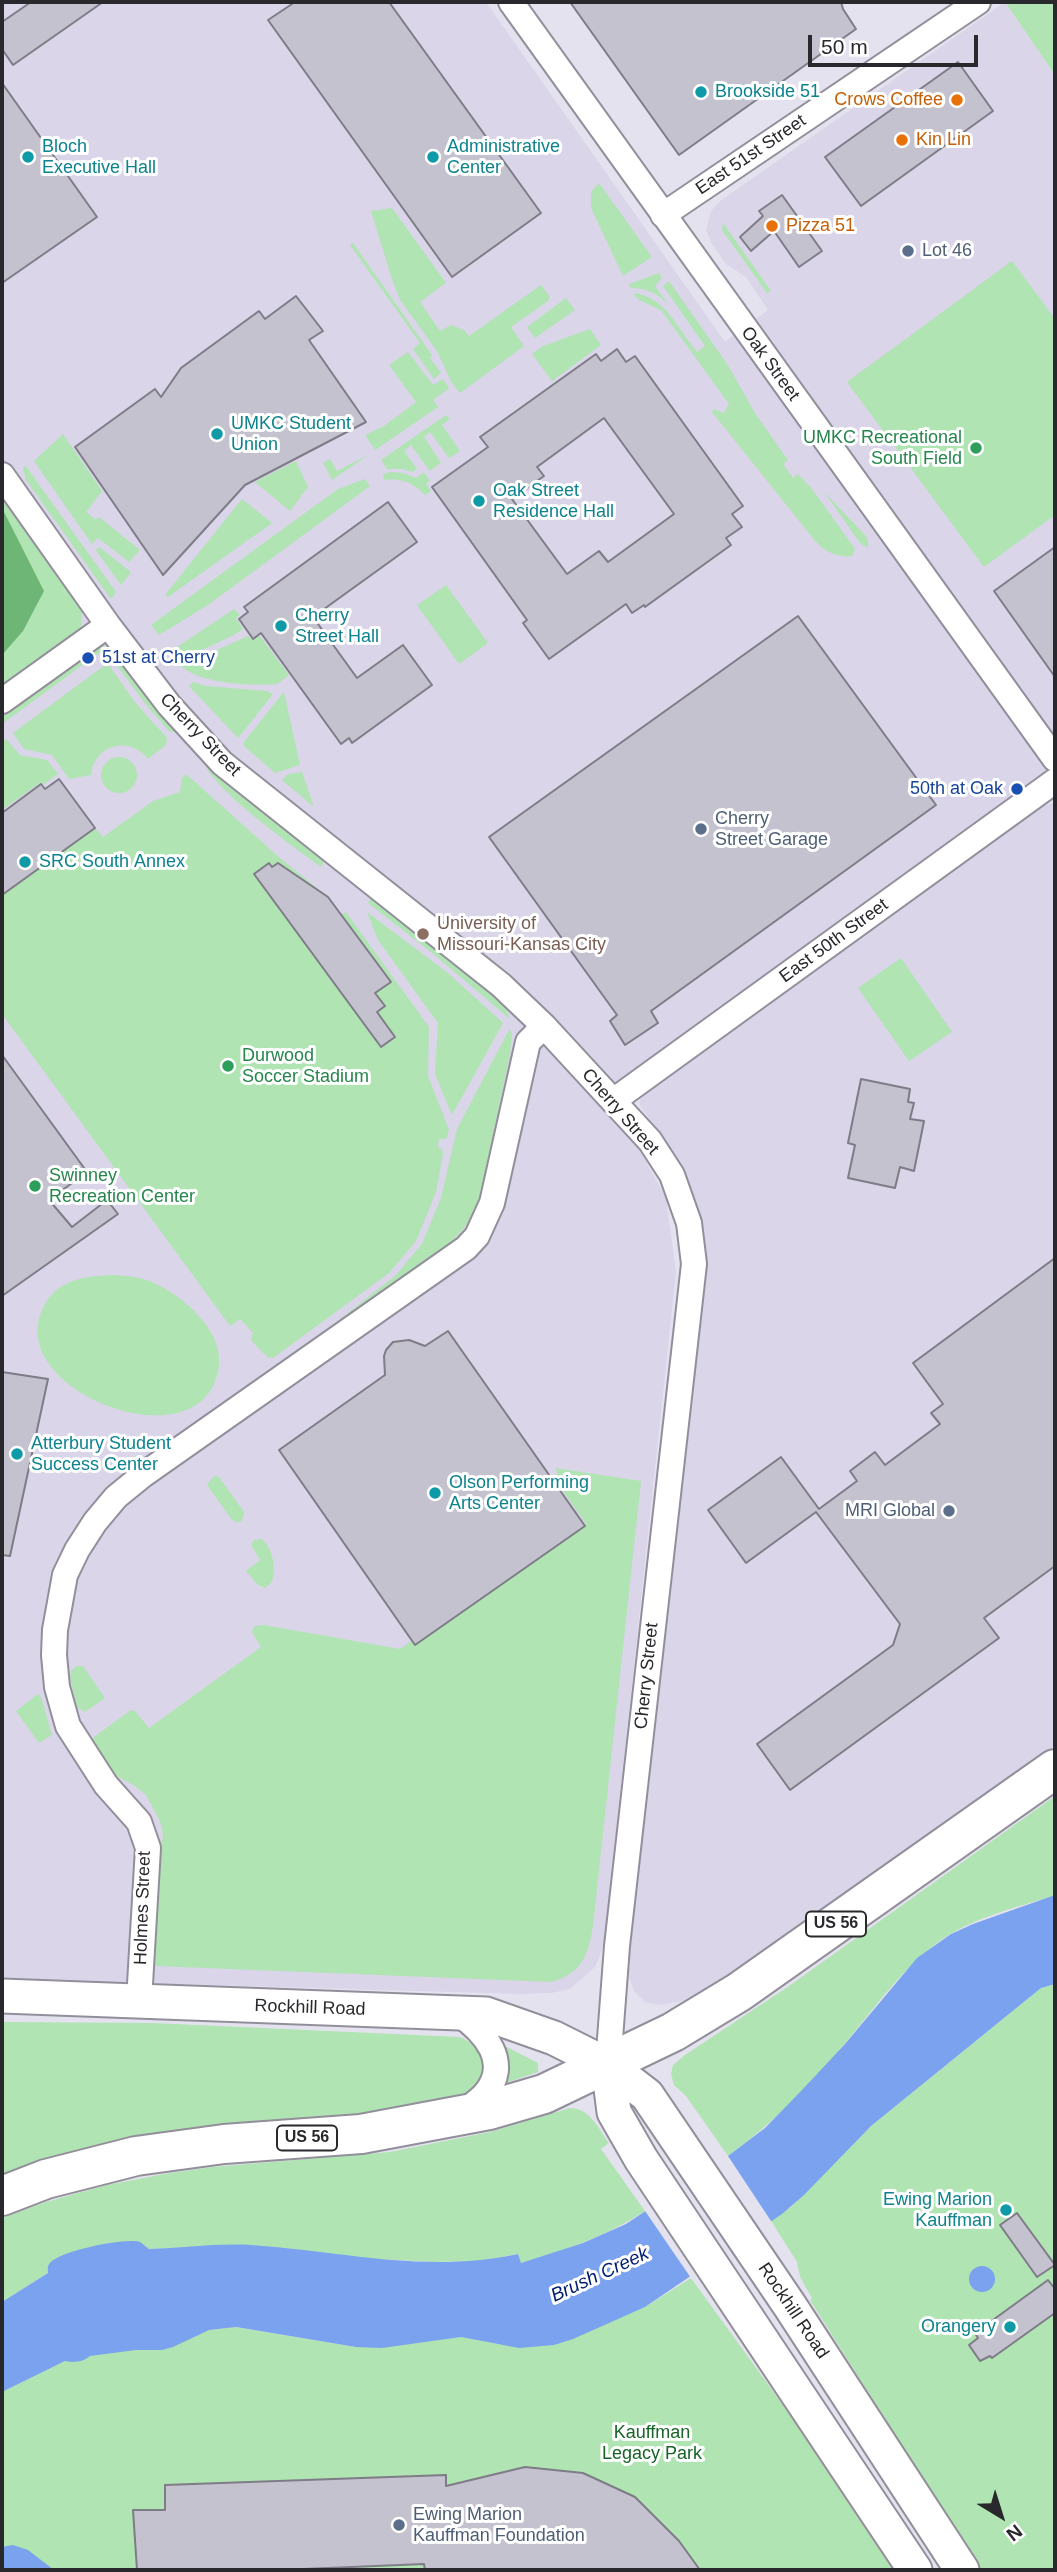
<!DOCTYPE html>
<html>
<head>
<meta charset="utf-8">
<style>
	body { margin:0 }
	#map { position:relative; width:1057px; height:2572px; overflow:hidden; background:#e5e2ef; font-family:Arial,sans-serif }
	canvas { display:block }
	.frame { position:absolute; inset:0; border:4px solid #29282c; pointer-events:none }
	.north { position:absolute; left:966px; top:2481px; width:70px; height:70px; -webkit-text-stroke:5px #fff; paint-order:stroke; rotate:142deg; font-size:19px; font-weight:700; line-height:28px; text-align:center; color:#29282c }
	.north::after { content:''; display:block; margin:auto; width:24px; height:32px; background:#29282c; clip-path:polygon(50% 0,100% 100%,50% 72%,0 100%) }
	.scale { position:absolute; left:808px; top:35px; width:170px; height:32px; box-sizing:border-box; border:4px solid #29282c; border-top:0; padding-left:9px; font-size:21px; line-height:24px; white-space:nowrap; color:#29282c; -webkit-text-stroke:5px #fff; paint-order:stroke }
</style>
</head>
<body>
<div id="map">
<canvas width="1057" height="2572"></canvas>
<div class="frame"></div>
<div class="north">N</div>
<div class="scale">50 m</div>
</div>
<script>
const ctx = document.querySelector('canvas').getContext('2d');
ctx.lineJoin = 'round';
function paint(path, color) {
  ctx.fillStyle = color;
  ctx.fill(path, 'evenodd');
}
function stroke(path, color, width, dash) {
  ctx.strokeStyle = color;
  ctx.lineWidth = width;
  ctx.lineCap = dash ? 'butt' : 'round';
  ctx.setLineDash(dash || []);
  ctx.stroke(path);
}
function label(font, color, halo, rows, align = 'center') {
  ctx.font = font + ' Arial,sans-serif';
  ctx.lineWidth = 6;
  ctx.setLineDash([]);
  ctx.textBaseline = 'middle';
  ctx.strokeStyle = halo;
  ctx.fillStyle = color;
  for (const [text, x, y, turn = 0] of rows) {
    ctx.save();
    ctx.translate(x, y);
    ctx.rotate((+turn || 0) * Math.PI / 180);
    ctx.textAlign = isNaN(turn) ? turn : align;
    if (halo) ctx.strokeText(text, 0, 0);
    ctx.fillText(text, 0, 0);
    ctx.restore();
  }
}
const built = new Path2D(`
	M 2,2 L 486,2 L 725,342 L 768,310 L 746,277 L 726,264 L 712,244 L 706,230 L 711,211 L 720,201 L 1005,2 L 1055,75 L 1055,781 L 613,1102 L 666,1198 L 676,1272 L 605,1936 L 601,1953 L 595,1967 L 570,1989 L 551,1993 L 522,1994 L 175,1984 L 139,2001 L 2,1993 Z
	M 1053,803 L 1055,805 L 1055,1745 L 726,1980 L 707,1991 L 682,2001 L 659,2005 L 645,2002 L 634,1991 L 629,1976 L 630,1937 L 706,1274 L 705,1243 L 687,1179 L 674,1154 L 642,1109 L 639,1102 L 644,1092 L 1039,807 Z`);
const green = new Path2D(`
	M 1005,2 L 1055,3 L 1055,75 Z
	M 599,183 L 652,257 L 623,276 L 591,208 L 591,192 Z
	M 392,208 L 446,283 L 420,302 L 440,331 L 451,325 L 464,330 L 469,336 L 541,285 L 550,297 L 548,301 L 511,327 L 524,346 L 460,393 L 452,383 L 437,351 L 400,300 L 392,279 L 371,211 Z
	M 723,223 L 771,291 L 767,293 L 722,230 Z
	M 353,243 L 432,355 L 430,358 L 441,373 L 434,379 L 413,349 L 420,343 L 350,245 Z
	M 1012,261 L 1055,319 L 1055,515 L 984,567 L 847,382 Z
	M 659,273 L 662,278 L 655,286 L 670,306 C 659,294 647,288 631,288 L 629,284 Z
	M 669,281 L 727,364 L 755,413 L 788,460 L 783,464 L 793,478 L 798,474 L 812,489 L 855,549 L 852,556 C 839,558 825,552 816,542 L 712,412 L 714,409 L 724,413 L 729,404 L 661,310 L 639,300 L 633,293 C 666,296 678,330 697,352 L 705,346 L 663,286 Z
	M 566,298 L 575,310 L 535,338 L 527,327 Z
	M 590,329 L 601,345 L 552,381 L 532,354 L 543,346 Z
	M 408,352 L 433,385 L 443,379 L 449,388 L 433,400 L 438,407 L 375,450 L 365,435 L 384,426 L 416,402 L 389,365 Z
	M 446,415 L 450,419 L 442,425 L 460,451 L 449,458 L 430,432 L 424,437 L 441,463 L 430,471 L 411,445 L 404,451 L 417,469 L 412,472 L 402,469 L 387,469 L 381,460 Z
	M 63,434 L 102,491 L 86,512 L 96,520 L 99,517 L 140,550 L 129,562 L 98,538 L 92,544 L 34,461 Z
	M 368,455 L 332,480 L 323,463 L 330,459 L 337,471 Z
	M 296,461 L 308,487 L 290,511 L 255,482 Z
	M 25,465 L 116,592 L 111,599 L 26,480 L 23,469 Z
	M 390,472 L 403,473 L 416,478 L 424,472 L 430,481 L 426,484 L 431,491 L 425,495 C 412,482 402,478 384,480 L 383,474 Z
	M 365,479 L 370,486 L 208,605 L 159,635 L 151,625 L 338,489 Z
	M 824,492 L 865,535 L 868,540 L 868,548 L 861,544 Z
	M 2,497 L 82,609 L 81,629 L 2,686 Z
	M 242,499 L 272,523 L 168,597 L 165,595 Z
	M 99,547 L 131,572 L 121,585 L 96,550 Z
	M 446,585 L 488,643 L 459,664 L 417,605 Z
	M 234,609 L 240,615 L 236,618 L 243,629 L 234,635 L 178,661 L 171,651 Z
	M 259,635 L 289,675 L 277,684 C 252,686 200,684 181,666 L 248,636 L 252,640 Z
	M 102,646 L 107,647 L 2,724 L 2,717 L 87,654 Z
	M 118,654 L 180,732 L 170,732 L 147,706 L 112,659 Z
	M 105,665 L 106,667 L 109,665 L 134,701 L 167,738 L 166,745 L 148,759 C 129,735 94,745 91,775 L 69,779 L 52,755 L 24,749 L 13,733 Z
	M 193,682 L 206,686 L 267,691 L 273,694 L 238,738 L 189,686 Z
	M 284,692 L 300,765 L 275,773 L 244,746 L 244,742 Z
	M 6,739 L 20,755 L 47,760 L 58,774 L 43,785 L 41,782 L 2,810 L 2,742 Z
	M101 775a18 18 0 1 1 36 0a18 18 0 1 1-36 0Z
	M 203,758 L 241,794 L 324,861 L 321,867 C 296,848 206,786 203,758 Z
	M 302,772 L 314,807 L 282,780 L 288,774 Z
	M 186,774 L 281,859 L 328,897 L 341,915 L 346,912 L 429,1027 L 428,1076 L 449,1130 L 446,1139 L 439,1139 L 438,1147 L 442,1149 L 443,1154 L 436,1192 L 416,1241 L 389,1273 L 273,1358 L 267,1357 L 252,1341 L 251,1338 L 253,1333 L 240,1319 L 230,1326 L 2,1014 L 2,895 L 95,828 L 103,837 L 153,801 L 180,792 L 182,778 Z
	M 371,897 L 456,962 L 504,1004 L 510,1019 L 431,952 L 368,903 Z
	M 367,912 L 448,973 L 503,1023 L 452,1115 L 435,1074 L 438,1023 L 378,940 Z
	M 901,958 L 952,1032 L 909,1061 L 858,988 Z
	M 509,1030 L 512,1033 L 510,1054 L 479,1200 C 471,1219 464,1231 448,1244 L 297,1353 L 395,1276 L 422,1244 L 441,1198 L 457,1129 Z
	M 115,1275 C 128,1276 140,1277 152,1282 C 181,1295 222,1328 219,1364 C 209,1470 1,1392 43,1308 C 57,1278 87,1276 115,1275 Z
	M 555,1468 L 641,1481 L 593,1926 C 588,1955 583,1972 552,1982 L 155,1966 L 158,1873 L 163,1834 L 160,1821 L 146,1795 L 135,1786 L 109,1772 L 91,1744 L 94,1737 L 131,1710 L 135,1711 L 149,1728 L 261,1647 L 252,1632 L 254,1626 L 264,1625 L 400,1649 L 411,1641 L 415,1646 L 586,1524 L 553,1477 L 558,1473 Z
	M 214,1476 L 219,1477 L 244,1512 L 242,1521 L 237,1522 L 232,1520 L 207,1485 Z
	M 262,1539 C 273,1550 276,1566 272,1582 L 265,1588 L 257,1584 L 246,1571 L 260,1560 L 251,1545 L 254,1540 Z
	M 76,1666 L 83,1666 L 105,1698 L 85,1712 L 77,1707 L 70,1678 L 71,1671 Z
	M 38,1694 L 41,1697 L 52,1735 L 39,1743 L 16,1711 Z
	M 1055,1796 L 1055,1895 C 1016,1908 970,1918 937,1943 C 901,1970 875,2007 847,2041 C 812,2083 772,2124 728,2156 L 686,2096 L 674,2085 L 671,2074 L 673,2065 L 685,2055 L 789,1986 Z
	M 1055,1984 L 1055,2570 L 980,2570 L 810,2300 L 812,2298 L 800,2277 L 797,2262 L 771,2221 L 792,2206 L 871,2126 L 1041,1988 Z
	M 2,2022 L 153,2023 L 460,2037 C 479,2045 484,2057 483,2077 L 471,2094 L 438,2103 L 339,2117 L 213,2126 L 149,2134 L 96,2146 L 2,2176 Z
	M 505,2046 L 538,2063 L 538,2072 L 503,2084 L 502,2050 Z
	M 570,2108 C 590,2108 598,2128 609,2143 L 601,2149 L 645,2211 C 607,2236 563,2251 521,2263 L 517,2254 L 483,2261 L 434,2262 L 357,2258 L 249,2245 L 148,2249 L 48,2273 L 2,2302 L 2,2218 L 46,2202 L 107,2185 L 164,2174 L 212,2167 L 390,2152 L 490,2132 Z
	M 691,2278 L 843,2488 L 899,2570 L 2,2570 L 2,2392 L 65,2361 L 209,2330 L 235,2327 L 356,2347 L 461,2337 L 504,2345 L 554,2345 L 645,2307 Z`);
const forest = new Path2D(`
	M 2,508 L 44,591 L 23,631 L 2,655 Z`);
const water = new Path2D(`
	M 1055,1895 L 1055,1984 L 1041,1988 L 871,2126 L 804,2195 L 782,2214 L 645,2307 L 573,2339 L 554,2345 L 519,2348 L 461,2337 L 382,2348 L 356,2347 L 236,2327 L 209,2330 L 173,2347 L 162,2350 L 136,2350 L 90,2356 C 83,2362 74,2363 65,2361 L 2,2392 L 2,2302 L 48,2273 C 48,2268 47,2266 50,2263 C 59,2251 126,2237 140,2242 C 143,2244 146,2247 149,2249 C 182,2248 217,2243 251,2245 C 342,2251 426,2274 518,2254 L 521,2263 L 583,2243 L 626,2224 L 728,2156 L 765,2128 L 803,2089 L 845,2044 L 917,1958 L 951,1934 L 973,1924 Z
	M969 2279a13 13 0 1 1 26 0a13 13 0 1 1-26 0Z
	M 13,2545 L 28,2550 L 54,2570 L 2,2570 L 2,2547 Z`);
const pier = new Path2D(`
	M 726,2153 L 773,2224 L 693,2281 L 643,2208 Z`);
const building = new Path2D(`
	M 31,2 L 103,2 L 13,65 L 2,49 L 2,22 Z
	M 295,2 L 389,2 L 541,213 L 452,277 L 268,20 Z
	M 570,2 L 841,2 L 843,9 L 856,29 L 679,155 Z
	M 958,62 L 993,111 L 861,206 L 825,157 Z
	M 2,83 L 97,217 L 2,283 Z
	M 782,195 L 822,251 L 799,267 L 774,231 L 751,251 L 740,237 L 763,216 L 759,211 Z
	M 296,296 L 323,331 L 309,340 L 366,422 L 245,485 L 163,575 L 75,447 L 155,389 L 161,397 L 181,368 L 259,311 L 265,319 Z
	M 617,349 L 626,362 L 635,356 L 743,506 L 732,514 L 742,527 L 726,538 L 731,545 L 645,607 L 644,605 L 632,613 L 626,604 L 549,659 L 523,623 L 527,620 L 432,487 L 488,447 L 480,437 L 596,354 L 601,361 ZM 604,418 L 674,514 L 608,562 L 599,551 L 567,574 L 512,499 L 544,476 L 537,467 Z
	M 388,502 L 417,542 L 313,617 L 357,678 L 403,645 L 432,685 L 352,743 L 349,738 L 341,744 L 261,633 L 253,639 L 239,619 L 248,612 L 244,607 Z
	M 1055,547 L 1055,677 L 994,591 Z
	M 798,616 L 936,805 L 651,1011 L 658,1023 L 625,1045 L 610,1021 L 617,1015 L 489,837 Z
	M 59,779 L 95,828 L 2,895 L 2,813 L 41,784 L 45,789 Z
	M 269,863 L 272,867 L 278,863 L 328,897 L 391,982 L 375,993 L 385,1006 L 377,1012 L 395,1037 L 381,1047 L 254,874 Z
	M 2,1055 L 87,1172 L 49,1200 L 72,1227 L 107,1200 L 118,1214 L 2,1296 Z
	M 861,1079 L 910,1089 L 908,1102 L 914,1103 L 910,1119 L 924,1121 L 914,1171 L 900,1167 L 895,1188 L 848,1178 L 855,1145 L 848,1143 Z
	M 1055,1258 L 1055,1566 L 984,1618 L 999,1638 L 790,1790 L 757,1744 L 893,1645 L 900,1624 L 816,1512 L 746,1563 L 708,1510 L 781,1457 L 819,1509 L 857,1481 L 850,1471 L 875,1452 L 885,1465 L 940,1424 L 931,1413 L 943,1404 L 913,1363 Z
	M 448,1331 L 585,1526 L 415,1645 L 279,1450 L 385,1375 L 384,1356 L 386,1350 L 393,1342 L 409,1340 L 425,1346 Z
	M 2,1372 L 48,1379 L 10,1556 L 2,1555 Z
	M 1017,2213 L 1055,2265 L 1037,2277 L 1000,2225 Z
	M 1048,2280 L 1055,2289 L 1055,2313 L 992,2358 L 990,2356 L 980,2361 L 969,2345 L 978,2338 L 975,2333 Z
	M 525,2467 L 583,2473 L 635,2497 L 679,2541 L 700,2570 L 425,2570 L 424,2564 L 279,2570 L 137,2570 L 133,2510 L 165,2510 L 165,2485 L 446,2475 L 446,2486 Z`);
const street = new Path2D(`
	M 511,2 L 1055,759
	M 663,215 L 978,2
	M 2,475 L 108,625 L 169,705 L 222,763 L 501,985 L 544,1026 L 650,1141 L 672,1175 L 689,1223 L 694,1264 L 617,1946 L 608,2065
	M 2,701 L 108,625
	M 613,1101 L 1055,781
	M 139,2001 L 148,1848 L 139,1822 L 106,1785 L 68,1726 L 57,1687 L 54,1655 L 55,1630 L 65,1575 L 77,1550 L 95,1522 L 116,1497 L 143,1475 L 466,1248 L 477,1236 L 492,1203 L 528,1042 L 544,1026
	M 457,2013 C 484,2031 513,2063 484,2095 C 478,2101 470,2107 463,2113`);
const secondary = new Path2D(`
	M 2,1996 L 486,2014 L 554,2038 L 608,2065 L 647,2095 L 790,2306 L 962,2570
	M 608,2065 L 614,2112 L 641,2159 L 915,2570`);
const highway = new Path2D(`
	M 2,2196 L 46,2179 L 136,2156 L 224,2144 L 361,2134 L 489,2110 L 544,2094 L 673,2032 L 739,1992 L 1055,1769`);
const markers = [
	[701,92,7,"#0f9aa8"],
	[957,100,7,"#e8710a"],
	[902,140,7,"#e8710a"],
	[28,157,7,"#0f9aa8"],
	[433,157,7,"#0f9aa8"],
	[772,226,7,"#e8710a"],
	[908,251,7,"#5c6f8a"],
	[217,434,7,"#0f9aa8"],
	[976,448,7,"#2e9e5b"],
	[479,501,7,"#0f9aa8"],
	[281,626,7,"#0f9aa8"],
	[88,658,7,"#1a4fb4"],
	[1017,789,7,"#1a4fb4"],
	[701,829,7,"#5c6f8a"],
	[25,862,7,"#0f9aa8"],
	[423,934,7,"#8d6e63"],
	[228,1066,7,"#2e9e5b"],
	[35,1186,7,"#2e9e5b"],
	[17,1454,7,"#0f9aa8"],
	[435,1493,7,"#0f9aa8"],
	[949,1511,7,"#5c6f8a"],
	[1006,2210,7,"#0f9aa8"],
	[1010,2327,7,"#0f9aa8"],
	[399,2525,7,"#5c6f8a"]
];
const shields = [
	[836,1924,60],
	[307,2138,60]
];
const shieldNames = [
	["US 56",836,1924],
	["US 56",307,2138]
];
const cultureNames = [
	["Brookside 51",715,92],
	["Bloch",42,147],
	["Executive Hall",42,168],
	["Administrative",447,147],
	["Center",447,168],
	["UMKC Student",231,424],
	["Union",231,445],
	["Oak Street",493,491],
	["Residence Hall",493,512],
	["Cherry",295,616],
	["Street Hall",295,637],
	["SRC South Annex",39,862],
	["Atterbury Student",31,1444],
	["Success Center",31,1465],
	["Olson Performing",449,1483],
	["Arts Center",449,1504],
	["Ewing Marion",992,2200,"right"],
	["Kauffman",992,2221,"right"],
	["Orangery",996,2327,"right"]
];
const foodNames = [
	["Crows Coffee",943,100,"right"],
	["Kin Lin",916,140],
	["Pizza 51",786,226]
];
const streetNames = [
	["East 51st Street",751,155,-34],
	["Oak Street",770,364,54],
	["Cherry Street",200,735,46],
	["East 50th Street",834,941,-36],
	["Cherry Street",620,1112,49],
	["Cherry Street",647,1676,-84],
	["Holmes Street",143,1908,-88],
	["Rockhill Road",310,2008,2],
	["Rockhill Road",793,2311,56]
];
const serviceNames = [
	["Lot 46",922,251],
	["Cherry",715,819],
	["Street Garage",715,840],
	["MRI Global",935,1511,"right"],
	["Ewing Marion",413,2515],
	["Kauffman Foundation",413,2536]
];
const leisureNames = [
	["UMKC Recreational",962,438,"right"],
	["South Field",962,459,"right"],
	["Durwood",242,1056],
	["Soccer Stadium",242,1077],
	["Swinney",49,1176],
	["Recreation Center",49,1197]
];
const transitNames = [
	["51st at Cherry",102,658],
	["50th at Oak",1003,789,"right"]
];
const educationNames = [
	["University of",437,924],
	["Missouri-Kansas City",437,945]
];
const parkNames = [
	["Kauffman",652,2433],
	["Legacy Park",652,2454]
];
const waterNames = [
	["Brush Creek",600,2275,-25]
];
paint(built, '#dad5e9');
paint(green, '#b0e4b3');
paint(forest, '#6db675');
paint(water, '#7aa2ee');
paint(pier, '#e5e2ef');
paint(building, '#c5c2cf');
stroke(building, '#7e7c87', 2);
stroke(street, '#928f9b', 28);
stroke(secondary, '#928f9b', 37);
stroke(highway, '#928f9b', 42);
stroke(street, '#fff', 24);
stroke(secondary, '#fff', 33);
stroke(highway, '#fff', 38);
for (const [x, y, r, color] of markers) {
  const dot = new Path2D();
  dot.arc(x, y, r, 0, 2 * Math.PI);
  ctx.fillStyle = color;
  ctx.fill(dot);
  stroke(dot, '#fff', 2.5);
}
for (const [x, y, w] of shields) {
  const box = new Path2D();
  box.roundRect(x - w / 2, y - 12.5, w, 25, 5);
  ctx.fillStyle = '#fff';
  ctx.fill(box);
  stroke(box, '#29282c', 2);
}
label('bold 16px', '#29282c', null, shieldNames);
label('18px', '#0d838f', '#fff', cultureNames, 'left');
label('18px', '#c56008', '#fff', foodNames, 'left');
label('18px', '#29282c', '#fff', streetNames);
label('18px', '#4e5e75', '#fff', serviceNames, 'left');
label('18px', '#27864d', '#fff', leisureNames, 'left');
label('18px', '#164399', '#fff', transitNames, 'left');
label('18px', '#785e54', '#fff', educationNames, 'left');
label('18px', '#166427', '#fff', parkNames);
label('italic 19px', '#001d72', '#fff', waterNames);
</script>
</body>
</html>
